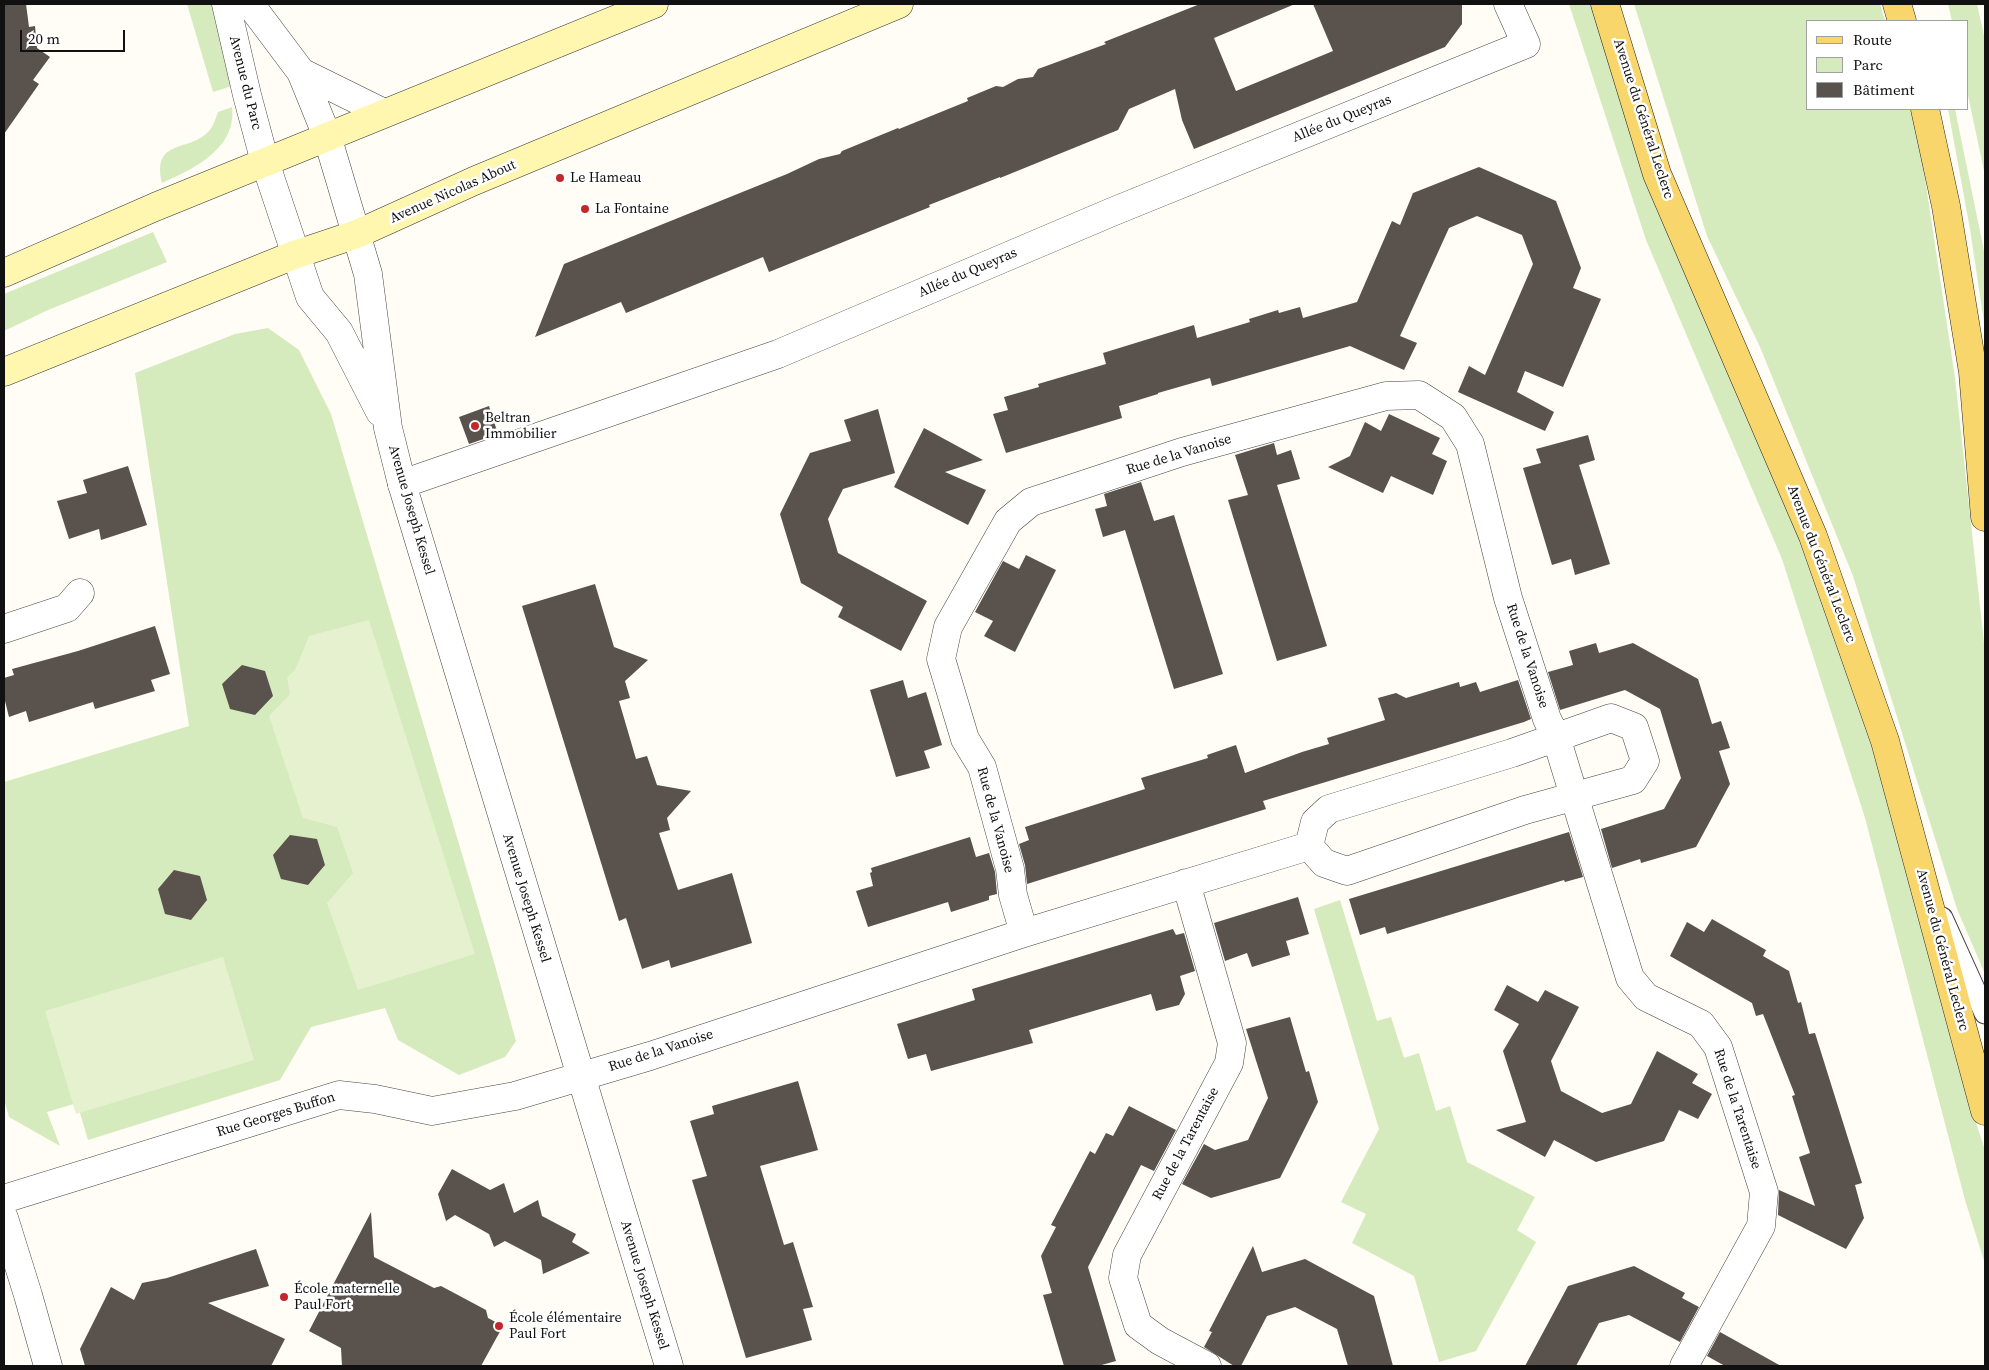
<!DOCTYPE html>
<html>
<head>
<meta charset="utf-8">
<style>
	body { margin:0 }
	#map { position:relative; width:1989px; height:1370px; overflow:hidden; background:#fffdf5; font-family:"Source Serif 4",serif }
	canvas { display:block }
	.frame { position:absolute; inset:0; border:5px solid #111; pointer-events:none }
	.legend { position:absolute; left:1806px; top:20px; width:162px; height:90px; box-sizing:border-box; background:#fff; border:1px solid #a0a0a0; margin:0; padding:6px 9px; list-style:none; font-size:15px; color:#111 }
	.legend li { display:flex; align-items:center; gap:10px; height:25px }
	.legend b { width:25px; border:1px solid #a0a0a0 }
	.scale { position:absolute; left:20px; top:30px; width:105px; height:22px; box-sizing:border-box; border:2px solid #111; border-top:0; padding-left:6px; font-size:15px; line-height:18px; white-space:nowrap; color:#111; -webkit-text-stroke:4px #fff; paint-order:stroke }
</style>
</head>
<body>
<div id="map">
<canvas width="1989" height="1370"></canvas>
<div class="frame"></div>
<ul class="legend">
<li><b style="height:6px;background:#f9d66b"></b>Route</li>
<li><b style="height:14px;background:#d5ebbd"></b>Parc</li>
<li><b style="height:14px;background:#5a524d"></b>Bâtiment</li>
</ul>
<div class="scale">20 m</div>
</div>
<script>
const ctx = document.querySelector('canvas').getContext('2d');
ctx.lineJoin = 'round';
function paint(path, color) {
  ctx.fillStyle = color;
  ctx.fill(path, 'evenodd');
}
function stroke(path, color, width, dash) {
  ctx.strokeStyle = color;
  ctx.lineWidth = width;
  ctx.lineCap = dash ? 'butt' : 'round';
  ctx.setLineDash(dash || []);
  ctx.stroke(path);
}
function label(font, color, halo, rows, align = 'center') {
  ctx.font = font + ' "Source Serif 4",serif';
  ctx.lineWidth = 5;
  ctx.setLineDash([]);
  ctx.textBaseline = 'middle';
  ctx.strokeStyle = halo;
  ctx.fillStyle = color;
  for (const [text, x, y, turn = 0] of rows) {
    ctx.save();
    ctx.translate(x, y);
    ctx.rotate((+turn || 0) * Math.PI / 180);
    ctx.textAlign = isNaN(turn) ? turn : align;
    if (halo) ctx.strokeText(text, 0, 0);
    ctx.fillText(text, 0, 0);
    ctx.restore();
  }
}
const green = new Path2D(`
	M 187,4 L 214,4 L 232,86 L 213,92 Z
	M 1569,4 L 1595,4 L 1654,203 L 1802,542 L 1865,705 L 1977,1126 L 1985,1150 L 1985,1264 L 1965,1200 L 1865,818 L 1782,559 L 1646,240 Z
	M 1634,4 L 1880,4 L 1885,21 L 1808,21 L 1808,109 L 1912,109 L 1917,125 L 1955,378 L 1985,652 L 1985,974 L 1957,909 L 1853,576 L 1760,347 L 1707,236 Z
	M 1948,4 L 1977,4 L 1985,40 L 1985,176 L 1968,95 L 1968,21 L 1952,21 Z
	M 232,107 C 237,149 193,169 162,183 C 152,139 187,152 207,133 C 213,128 215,120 218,112 Z
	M 1948,109 L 1955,109 L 1985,256 L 1985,329 L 1970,229 Z
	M 153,232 L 167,262 L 48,310 L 4,331 L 4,294 Z
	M 268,328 L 299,350 L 331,414 L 492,955 L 516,1041 L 505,1057 L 459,1075 L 398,1040 L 385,1008 L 311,1027 L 280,1080 L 88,1140 L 77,1103 L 47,1112 L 60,1146 L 9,1117 L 4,1099 L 4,782 L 189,726 L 135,373 L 235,334 Z
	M 1340,900 L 1377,1021 L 1391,1017 L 1404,1058 L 1419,1053 L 1436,1111 L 1450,1106 L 1467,1162 L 1535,1197 L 1517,1230 L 1536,1242 L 1476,1351 L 1439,1362 L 1414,1276 L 1352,1243 L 1366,1214 L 1341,1202 L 1379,1129 L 1314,909 Z`);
const pitch = new Path2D(`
	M 369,620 L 475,954 L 358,990 L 327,903 L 353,873 L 337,827 L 303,818 L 269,716 L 290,694 L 287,677 L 295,670 L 309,636 Z
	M 223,957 L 254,1060 L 76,1114 L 45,1011 Z`);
const building = new Path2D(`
	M 4,4 L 26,4 L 29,27 L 35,26 L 37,48 L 50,57 L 33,80 L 39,84 L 4,134 Z
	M 1200,4 L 1295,4 L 1214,38 L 1236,91 L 1333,51 L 1313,4 L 1462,4 L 1462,24 L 1445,47 L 1194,149 L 1182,120 L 1175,89 L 1129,109 L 1118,130 L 1000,178 L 1000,177 L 929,205 L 930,207 L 769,272 L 763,257 L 626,313 L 621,302 L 535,337 L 564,264 L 787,174 L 819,159 L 840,154 L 842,151 L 898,128 L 899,129 L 968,101 L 967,98 L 996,86 L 1003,87 L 1018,79 L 1033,77 L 1038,69 L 1106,44 L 1104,42 Z
	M 1479,167 L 1556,201 L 1581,268 L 1573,288 L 1601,299 L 1563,387 L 1525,371 L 1517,392 L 1554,412 L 1545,431 L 1458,392 L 1469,366 L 1485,375 L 1533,264 L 1522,235 L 1477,216 L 1449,228 L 1400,336 L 1417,343 L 1404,370 L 1350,346 L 1212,386 L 1210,378 L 1158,393 L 1158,394 L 1119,406 L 1122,418 L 1006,453 L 993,414 L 1008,410 L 1004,397 L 1039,387 L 1038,384 L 1106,364 L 1103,353 L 1194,325 L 1197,338 L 1250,322 L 1249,319 L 1278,310 L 1279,313 L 1300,307 L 1303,318 L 1357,302 L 1392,221 L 1400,225 L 1413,193 Z
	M 489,406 L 498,434 L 469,444 L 459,417 Z
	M 878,409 L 895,473 L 843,489 L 828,519 L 838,553 L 927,601 L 901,651 L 838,617 L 843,607 L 801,583 L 780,514 L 810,453 L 851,441 L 844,420 Z
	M 1389,414 L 1440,438 L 1432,454 L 1447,461 L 1433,495 L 1391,476 L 1383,493 L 1328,467 L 1350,456 L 1365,422 L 1381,431 Z
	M 924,428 L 983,460 L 945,472 L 986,490 L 968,525 L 894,487 Z
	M 1588,435 L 1595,460 L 1579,465 L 1610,564 L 1575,575 L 1571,559 L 1552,565 L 1523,468 L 1541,463 L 1536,449 Z
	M 1274,443 L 1277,455 L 1291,450 L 1300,479 L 1277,485 L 1327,646 L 1277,661 L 1228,500 L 1248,495 L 1235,455 Z
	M 128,466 L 147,525 L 101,540 L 99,529 L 69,539 L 57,501 L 87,493 L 83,480 Z
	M 1141,482 L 1154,521 L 1174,515 L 1223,674 L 1174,689 L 1125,530 L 1103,537 L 1095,509 L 1107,506 L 1104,494 Z
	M 1026,555 L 1056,570 L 1015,652 L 984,636 L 993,621 L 975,612 L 1003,561 L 1019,569 Z
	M 595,584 L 614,647 L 648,660 L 625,681 L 630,698 L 619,701 L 636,759 L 647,756 L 657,785 L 691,791 L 667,818 L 670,830 L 659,833 L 678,890 L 732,873 L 752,943 L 671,968 L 669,960 L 642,969 L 626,918 L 619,921 L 522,606 Z
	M 155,626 L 170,674 L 151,680 L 155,691 L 95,709 L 93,702 L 29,722 L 26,711 L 9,717 L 4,697 L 4,678 L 14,675 L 12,669 L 78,651 Z
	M 1596,643 L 1599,653 L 1633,643 L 1698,679 L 1712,724 L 1721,721 L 1730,748 L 1719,751 L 1730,784 L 1696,847 L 1641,863 L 1640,859 L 1612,868 L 1601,829 L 1664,809 L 1681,778 L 1660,709 L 1625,690 L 1560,710 L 1548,672 L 1573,665 L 1569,651 Z
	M 242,665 L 265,671 L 273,696 L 255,715 L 230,709 L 222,684 Z
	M 903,680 L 908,698 L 926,692 L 942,745 L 924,751 L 930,768 L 896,777 L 870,690 Z
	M 1518,680 L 1531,719 L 1524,722 L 1263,801 L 1266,809 L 1027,884 L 1025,865 L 1019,844 L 1029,840 L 1025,827 L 1145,789 L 1141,778 L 1208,758 L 1207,755 L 1236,745 L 1245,773 L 1302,752 L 1329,744 L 1327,738 L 1385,720 L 1378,698 L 1396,693 L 1406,698 L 1459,682 L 1460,687 L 1476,682 L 1480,692 Z
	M 1569,832 L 1583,877 L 1565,882 L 1564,880 L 1387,934 L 1385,927 L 1360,935 L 1349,899 Z
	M 290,835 L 317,839 L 325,865 L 308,885 L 281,879 L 273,855 Z
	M 970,837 L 976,857 L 989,853 L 995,872 L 997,894 L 989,896 L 989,900 L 951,912 L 948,902 L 868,927 L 856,891 L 873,886 L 870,873 L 872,872 L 871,868 Z
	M 174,870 L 200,876 L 207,900 L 191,920 L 165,914 L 158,889 Z
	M 1298,897 L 1309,934 L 1286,941 L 1290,955 L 1252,967 L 1247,953 L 1225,961 L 1214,923 Z
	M 1712,919 L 1766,950 L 1763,956 L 1789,971 L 1798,1003 L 1801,1002 L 1809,1034 L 1815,1033 L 1862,1183 L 1855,1185 L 1864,1218 L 1846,1249 L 1778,1215 L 1779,1190 L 1815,1206 L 1799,1157 L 1810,1153 L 1792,1096 L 1795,1095 L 1763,1014 L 1756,1016 L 1752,1003 L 1670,956 L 1687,922 L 1704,932 Z
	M 1173,929 L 1176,935 L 1184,933 L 1195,971 L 1180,976 L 1185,994 L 1179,1005 L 1156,1011 L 1151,994 L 1029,1030 L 1033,1043 L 931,1071 L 926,1054 L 908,1059 L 897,1024 L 975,1000 L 972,989 Z
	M 1507,985 L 1538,1002 L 1545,990 L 1579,1007 L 1551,1061 L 1561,1091 L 1602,1113 L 1631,1104 L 1657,1051 L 1698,1074 L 1692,1083 L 1712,1094 L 1698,1119 L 1679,1110 L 1664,1141 L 1596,1162 L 1554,1140 L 1545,1157 L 1496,1130 L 1526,1122 L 1503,1051 L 1519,1024 L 1494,1010 Z
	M 1290,1017 L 1306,1072 L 1309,1071 L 1318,1102 L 1280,1178 L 1211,1198 L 1182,1184 L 1204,1144 L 1215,1150 L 1248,1140 L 1268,1098 L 1246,1029 Z
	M 798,1081 L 818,1150 L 760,1166 L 784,1245 L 793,1242 L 813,1307 L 803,1309 L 812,1340 L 746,1358 L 692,1180 L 707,1176 L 690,1121 L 714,1114 L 712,1106 Z
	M 1129,1106 L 1176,1130 L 1154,1171 L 1141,1165 L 1088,1267 L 1116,1361 L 1098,1366 L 1064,1366 L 1043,1295 L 1052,1293 L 1041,1256 L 1056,1227 L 1051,1225 L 1090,1151 L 1095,1154 L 1106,1133 L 1113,1136 Z
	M 452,1169 L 490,1190 L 504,1183 L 514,1213 L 538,1200 L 542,1216 L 576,1234 L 572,1242 L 590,1253 L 543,1274 L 541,1260 L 505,1241 L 494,1247 L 489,1234 L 455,1215 L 446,1221 L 438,1194 Z
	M 371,1212 L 374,1257 L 434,1288 L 441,1286 L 486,1310 L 488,1318 L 503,1326 L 481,1366 L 342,1366 L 341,1348 L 309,1331 Z
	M 1253,1246 L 1262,1272 L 1305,1259 L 1374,1296 L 1393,1366 L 1348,1366 L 1337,1329 L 1295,1307 L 1267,1316 L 1241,1366 L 1234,1366 L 1204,1347 L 1212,1332 L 1209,1331 Z
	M 256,1249 L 269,1286 L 208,1303 L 285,1339 L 271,1366 L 85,1366 L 80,1349 L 111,1287 L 134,1300 L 142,1283 L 167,1278 Z
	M 1634,1266 L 1685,1293 L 1682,1298 L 1699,1307 L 1680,1342 L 1629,1315 L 1599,1323 L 1576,1366 L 1525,1366 L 1568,1286 Z
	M 1720,1332 L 1781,1366 L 1725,1366 L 1707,1356 Z`);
const service = new Path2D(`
	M 1942,918 L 1985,1013`);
const minor = new Path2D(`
	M 402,484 L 778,354 L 1112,212 L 1526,44 L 1508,4
	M 4,629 L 67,608 L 80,593
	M 1611,718 L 1634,727 L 1645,761 L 1633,780 L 1525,810 L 1347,871 L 1324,863 L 1309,846 L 1315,822 L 1329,809 L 1512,753 Z
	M 1186,883 L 1232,1043 L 1229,1063 L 1127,1255 L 1123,1278 L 1138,1325 L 1160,1341 L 1207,1366
	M 1024,933 L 1013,895 L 1010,869 L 982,767 L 965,739 L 941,659 L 948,627 L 1008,521 L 1031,502 L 1182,452 L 1386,396 L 1419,395 L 1453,417 L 1470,444 L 1508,598 L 1547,719 L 1556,737 L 1630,978 L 1646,997 L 1701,1024 L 1718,1047 L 1764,1192 L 1761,1226 L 1684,1366
	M 4,1199 L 339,1095 L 375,1099 L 432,1111 L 515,1096 L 650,1056 L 1024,933 L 1309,846
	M 4,1218 L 28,1295 L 48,1366`);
const tertiary = new Path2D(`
	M 226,4 L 247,95 L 265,162 L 310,297 L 339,332 L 380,412
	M 250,4 L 301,72 L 384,113
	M 301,72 L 327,136 L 368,274 L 388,428 L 402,484 C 490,778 580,1072 669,1366`);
const secondary = new Path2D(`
	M 4,273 L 155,207 L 654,4
	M 4,372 L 294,255 L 357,234 L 474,181 L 899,4`);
const primary = new Path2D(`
	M 1605,4 L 1657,174 L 1813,536 L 1885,741 L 1985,1111
	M 1897,4 L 1902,21
	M 1925,109 L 1946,206 L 1973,372 L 1985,517`);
const markers = [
	[560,178,5,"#c4262e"],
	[585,209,5,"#c4262e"],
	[475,426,5,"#c4262e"],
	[284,1297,5,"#c4262e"],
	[499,1326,5,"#c4262e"]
];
const streetNames = [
	["Avenue du Parc",245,83,76],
	["Allée du Queyras",1342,119,-22],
	["Avenue du Général Leclerc",1643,119,72],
	["Avenue Nicolas About",453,192,-24],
	["Allée du Queyras",968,273,-23],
	["Rue de la Vanoise",1179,455,-17],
	["Avenue Joseph Kessel",411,510,74],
	["Avenue du Général Leclerc",1821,564,69],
	["Rue de la Vanoise",1527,656,72],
	["Rue de la Vanoise",995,820,75],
	["Avenue Joseph Kessel",526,898,73],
	["Avenue du Général Leclerc",1942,950,75],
	["Rue de la Vanoise",661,1051,-18],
	["Rue de la Tarentaise",1737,1109,72],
	["Rue Georges Buffon",276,1115,-17],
	["Rue de la Tarentaise",1186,1144,-62],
	["Avenue Joseph Kessel",644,1285,73]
];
const poiNames = [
	["Le Hameau",570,178],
	["La Fontaine",595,209],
	["Beltran",485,418],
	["Immobilier",485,434],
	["École maternelle",294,1289],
	["Paul Fort",294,1305],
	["École élémentaire",509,1318],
	["Paul Fort",509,1334]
];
paint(green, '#d5ebbd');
paint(pitch, '#e6f2cf');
paint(building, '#5a524d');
stroke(service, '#444', 23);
stroke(minor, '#444', 29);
stroke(tertiary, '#444', 29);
stroke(secondary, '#333', 29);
stroke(primary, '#222', 29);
stroke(service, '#fff', 21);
stroke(minor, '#fff', 28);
stroke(tertiary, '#fff', 28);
stroke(secondary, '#fff6b0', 28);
stroke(primary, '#f9d66b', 28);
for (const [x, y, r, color] of markers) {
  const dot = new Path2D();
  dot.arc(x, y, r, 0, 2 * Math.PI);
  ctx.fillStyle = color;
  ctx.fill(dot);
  stroke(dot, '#fff', 2);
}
label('14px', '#111', '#fff', streetNames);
label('14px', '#111', '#fff', poiNames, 'left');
</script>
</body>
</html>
